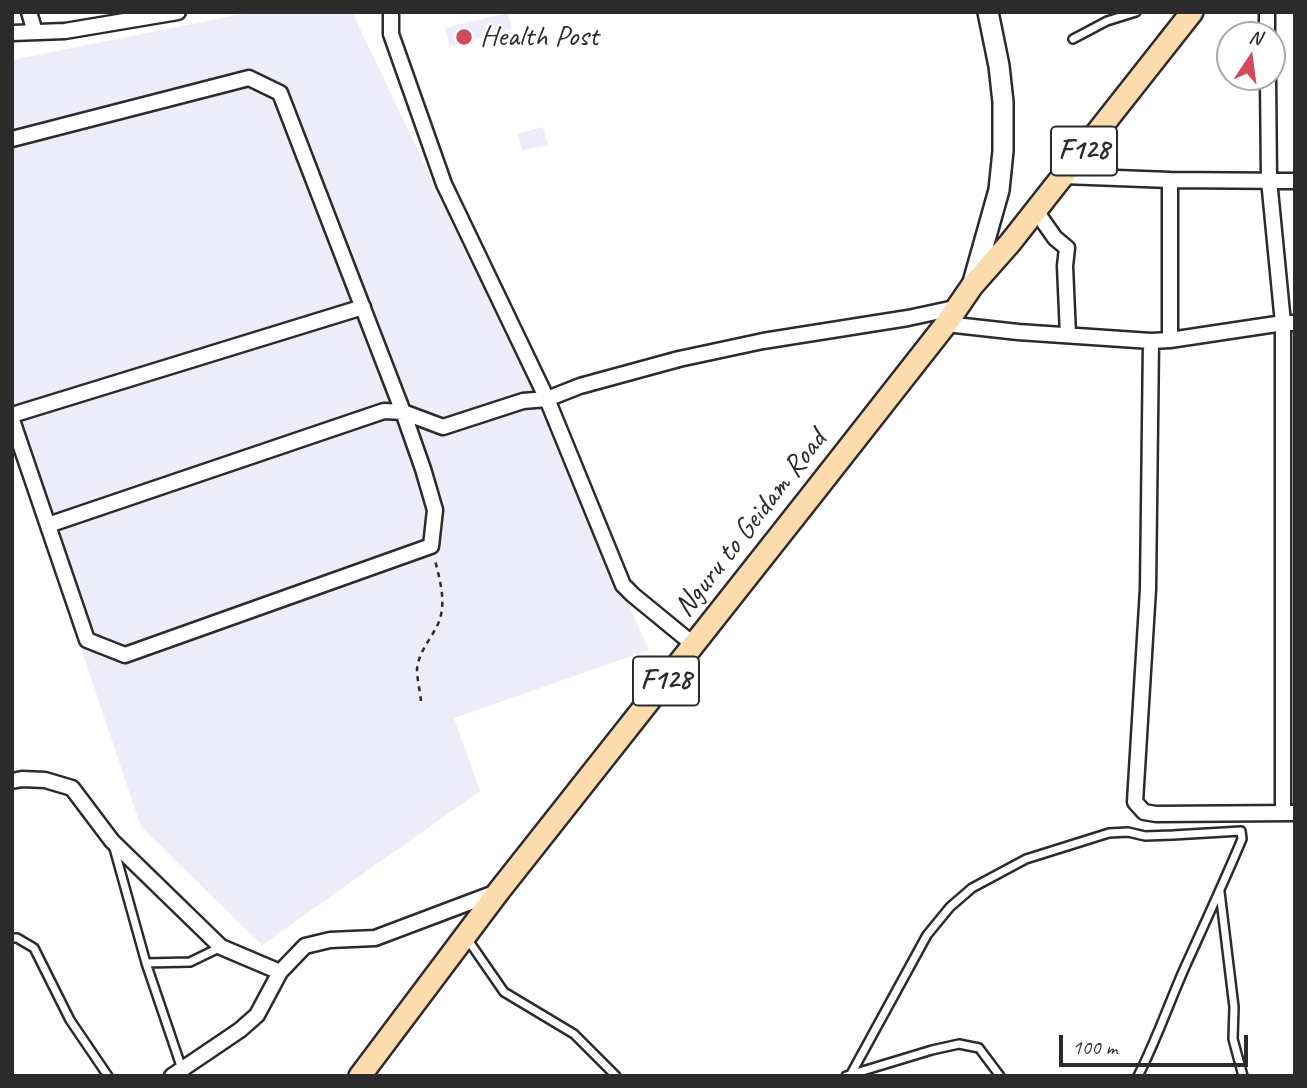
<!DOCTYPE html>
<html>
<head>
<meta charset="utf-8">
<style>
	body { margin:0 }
	#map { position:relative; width:1307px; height:1088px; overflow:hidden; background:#fff; font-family:Caveat,sans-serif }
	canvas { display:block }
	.frame { position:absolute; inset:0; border:14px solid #2b2b2b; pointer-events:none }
	.north { position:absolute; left:1216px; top:21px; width:70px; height:70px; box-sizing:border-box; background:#fff; border:2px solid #aaa; border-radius:50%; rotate:13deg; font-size:19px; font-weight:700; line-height:28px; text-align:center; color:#2b2b2b }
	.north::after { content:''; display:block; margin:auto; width:24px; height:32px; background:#d1495b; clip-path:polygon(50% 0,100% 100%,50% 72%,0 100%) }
	.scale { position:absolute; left:1059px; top:1035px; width:189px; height:32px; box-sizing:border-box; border:4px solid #2b2b2b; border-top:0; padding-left:9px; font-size:21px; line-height:24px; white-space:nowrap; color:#2b2b2b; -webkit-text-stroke:5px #fff; paint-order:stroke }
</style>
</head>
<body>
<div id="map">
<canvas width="1307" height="1088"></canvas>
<div class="frame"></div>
<div class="north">N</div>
<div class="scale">100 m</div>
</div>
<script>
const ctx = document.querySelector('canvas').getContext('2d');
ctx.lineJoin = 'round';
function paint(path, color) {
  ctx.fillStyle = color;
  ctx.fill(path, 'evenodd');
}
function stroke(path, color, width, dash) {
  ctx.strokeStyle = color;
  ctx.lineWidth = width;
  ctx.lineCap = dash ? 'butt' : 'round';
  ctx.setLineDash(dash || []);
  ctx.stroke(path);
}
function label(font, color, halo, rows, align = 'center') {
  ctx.font = font + ' Caveat,sans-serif';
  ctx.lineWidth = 5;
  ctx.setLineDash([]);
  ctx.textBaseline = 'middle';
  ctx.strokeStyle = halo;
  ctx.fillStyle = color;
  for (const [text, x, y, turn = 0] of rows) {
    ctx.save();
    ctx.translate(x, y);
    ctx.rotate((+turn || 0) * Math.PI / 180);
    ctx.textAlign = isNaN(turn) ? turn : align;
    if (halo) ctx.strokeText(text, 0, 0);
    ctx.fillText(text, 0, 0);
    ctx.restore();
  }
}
const built = new Path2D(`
	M 253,12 L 352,12 L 535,396 L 649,650 L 454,718 L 480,791 L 262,945 L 141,827 L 12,442 L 12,60 Z
	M 508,13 L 512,29 L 450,46 L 445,28 Z
	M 543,127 L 548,145 L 522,150 L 517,134 Z`);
const path = new Path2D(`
	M 421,701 C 420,691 417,679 417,669 C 419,651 431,639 438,624 C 447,603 440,581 435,560`);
const lane = new Path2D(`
	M 1073,39 L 1107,21 L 1136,12
	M 114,848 L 146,963 L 182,1069
	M 1220,892 L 1234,1007 L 1233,1039 L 1243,1076
	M 12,938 L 17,938 L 34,948 L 70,1020 L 108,1076
	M 468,940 L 504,992 L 574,1034 L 616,1076
	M 146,963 L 190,962 L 221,947
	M 851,1074 L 927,935 L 950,907 L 972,888 L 1026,859 L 1109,833 L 1128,832 L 1145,836 L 1173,835 L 1241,831 L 1242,839 C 1224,882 1204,925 1185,967 C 1169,1003 1156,1041 1138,1076
	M 846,1076 L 932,1050 L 959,1044 L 979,1048 L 1000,1076`);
const street = new Path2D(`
	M 29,12 L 35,32
	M 391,12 L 391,34 L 444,184 L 547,399 L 623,585 L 633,595 L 694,645
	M 1267,12 L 1267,35
	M 12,33 L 65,31 L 178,12
	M 1268,77 L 1269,180 L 1283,323 L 1283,813
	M 12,139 L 249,78 L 280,93 L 403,412 L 423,469 L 435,510 L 431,546 L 125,655 L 87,640 L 12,420
	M 1064,176 L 1170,180 L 1295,181
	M 1170,180 L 1170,340
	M 1036,211 L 1055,238 L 1067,248 L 1065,266 L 1068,335
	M 946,324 L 1018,332 L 1151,341 L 1170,340 L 1283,323 L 1295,323
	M 1151,341 L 1148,589 L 1135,802 L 1144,812 L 1156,814 L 1295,813
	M 12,415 L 363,307
	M 48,525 L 384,411 L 403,412 L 443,427 L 523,401 L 547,399 L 580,386 L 679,359 L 763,341 L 908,318 L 959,307
	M 12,781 L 22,779 L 45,780 L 72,788 L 112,841 L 221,947 L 280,972
	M 172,1076 L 240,1030 L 257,1015 L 280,972 L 305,946 L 330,940 L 375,938 L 497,892`);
const secondary = new Path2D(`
	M 972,286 L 999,190 L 1003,151 L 1003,102 L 999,66 L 988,12`);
const primary = new Path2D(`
	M 360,1076 L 499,891 L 811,496 L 946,324 L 972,286 L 1010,243 L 1192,12`);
const markers = [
	[464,37,9,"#d1495b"]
];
const shields = [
	[1084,151,66],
	[666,681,66]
];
const shieldNames = [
	["F128",1084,151],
	["F128",666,681]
];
const poiNames = [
	["Health Post",480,37]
];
const streetNames = [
	["Nguru to Geidam Road",751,524,-52]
];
paint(built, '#edecfb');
stroke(lane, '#2b2b2b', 12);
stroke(street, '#2b2b2b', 19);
stroke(secondary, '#2b2b2b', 24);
stroke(primary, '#2b2b2b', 26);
stroke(path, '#2b2b2b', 2.5, [5, 5]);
stroke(lane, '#fff', 7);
stroke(street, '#fff', 14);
stroke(secondary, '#fff', 19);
stroke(primary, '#fcdcac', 21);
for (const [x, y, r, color] of markers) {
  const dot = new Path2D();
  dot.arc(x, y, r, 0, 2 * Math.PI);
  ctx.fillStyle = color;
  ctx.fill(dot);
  stroke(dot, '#fff', 2.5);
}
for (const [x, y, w] of shields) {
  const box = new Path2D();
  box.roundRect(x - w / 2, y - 24.5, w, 49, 5);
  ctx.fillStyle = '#fff';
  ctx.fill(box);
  stroke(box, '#2b2b2b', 2);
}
label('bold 28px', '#2b2b2b', null, shieldNames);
label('30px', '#2b2b2b', '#fff', poiNames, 'left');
label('30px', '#2b2b2b', '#fff', streetNames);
</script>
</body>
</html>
